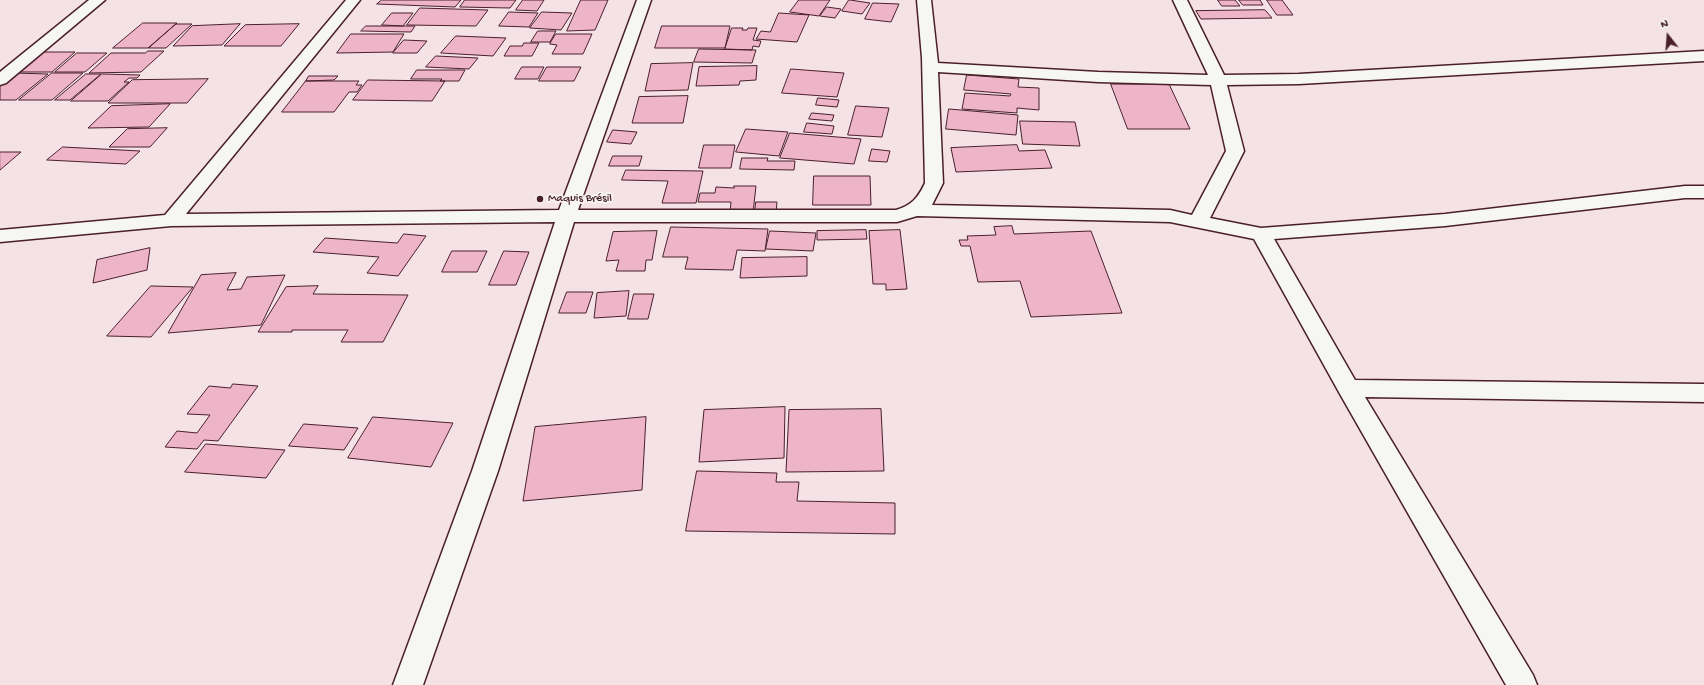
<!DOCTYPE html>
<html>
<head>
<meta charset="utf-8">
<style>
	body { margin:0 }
	#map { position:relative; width:1704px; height:685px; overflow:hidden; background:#f4e2e6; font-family:"Gochi Hand",sans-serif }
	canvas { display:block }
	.north { position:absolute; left:1648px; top:16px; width:40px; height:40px; -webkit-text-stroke:3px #f6f6f2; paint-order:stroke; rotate:343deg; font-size:11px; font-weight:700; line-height:16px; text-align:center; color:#4a1f2b }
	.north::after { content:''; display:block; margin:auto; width:14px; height:18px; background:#4a1f2b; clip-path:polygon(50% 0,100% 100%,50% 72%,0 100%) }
</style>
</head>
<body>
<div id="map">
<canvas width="1704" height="685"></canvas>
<div class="north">N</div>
</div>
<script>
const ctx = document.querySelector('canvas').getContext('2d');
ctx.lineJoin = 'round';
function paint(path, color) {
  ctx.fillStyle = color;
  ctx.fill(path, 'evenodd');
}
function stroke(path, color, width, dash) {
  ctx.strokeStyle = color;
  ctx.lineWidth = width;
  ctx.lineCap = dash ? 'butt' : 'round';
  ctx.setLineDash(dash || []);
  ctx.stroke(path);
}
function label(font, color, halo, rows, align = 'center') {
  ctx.font = font + ' "Gochi Hand",sans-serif';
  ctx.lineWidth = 3.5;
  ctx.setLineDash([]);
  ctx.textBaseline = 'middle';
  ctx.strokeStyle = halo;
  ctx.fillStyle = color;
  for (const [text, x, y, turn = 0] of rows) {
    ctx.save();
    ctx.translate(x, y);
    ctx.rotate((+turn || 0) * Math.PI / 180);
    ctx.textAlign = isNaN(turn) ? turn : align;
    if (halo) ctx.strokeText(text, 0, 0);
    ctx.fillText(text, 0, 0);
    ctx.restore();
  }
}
const building = new Path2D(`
	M 382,0 L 461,0 L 455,7 L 377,4 Z
	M 465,0 L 516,0 L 510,8 L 460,7 Z
	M 523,0 L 544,0 L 537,11 L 516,10 Z
	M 581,0 L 608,0 L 595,30 L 567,31 Z
	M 799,0 L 830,0 L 819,16 L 790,12 Z
	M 849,0 L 850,0 L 870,3 L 862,14 L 842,11 Z
	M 1218,0 L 1235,0 L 1240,6 L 1222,6 Z
	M 1239,0 L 1260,0 L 1263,5 L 1243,5 Z
	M 1267,0 L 1282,0 L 1293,15 L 1277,15 Z
	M 873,3 L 899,4 L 891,22 L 865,19 Z
	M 827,7 L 841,9 L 835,18 L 820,16 Z
	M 420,8 L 488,10 L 476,26 L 407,25 Z
	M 1265,10 L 1272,18 L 1201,19 L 1196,11 Z
	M 509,12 L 538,13 L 529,27 L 499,26 Z
	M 542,12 L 572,13 L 561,30 L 530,28 Z
	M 392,13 L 413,13 L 403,26 L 382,25 Z
	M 779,13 L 809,15 L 797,42 L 756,39 L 761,31 L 770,32 Z
	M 143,23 L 177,23 L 148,48 L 113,48 Z
	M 176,24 L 192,24 L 166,48 L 149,48 Z
	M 240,24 L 222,45 L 173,46 L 192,26 Z
	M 299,24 L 281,46 L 224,46 L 245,25 Z
	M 366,26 L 415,26 L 411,32 L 361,31 Z
	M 662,26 L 730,26 L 725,48 L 655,48 Z
	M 732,28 L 743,28 L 742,30 L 747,30 L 748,28 L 757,28 L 753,40 L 761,41 L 759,47 L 753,46 L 752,50 L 725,49 Z
	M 538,31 L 556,31 L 550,42 L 531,42 Z
	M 351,34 L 404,34 L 393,52 L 337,53 Z
	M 556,34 L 592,34 L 583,54 L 552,54 L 557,45 L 550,44 Z
	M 456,36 L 506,38 L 493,56 L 441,53 Z
	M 404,40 L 427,41 L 417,53 L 393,53 Z
	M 524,43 L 539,43 L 532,56 L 504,56 L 510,46 L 522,46 Z
	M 699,49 L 756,50 L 752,63 L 694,62 Z
	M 148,51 L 164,51 L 141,72 L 89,73 L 111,53 L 145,53 Z
	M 43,52 L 75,52 L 52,72 L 19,72 Z
	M 77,53 L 107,53 L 85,72 L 55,72 Z
	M 436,56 L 478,58 L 469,69 L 426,67 Z
	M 693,63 L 688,90 L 645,91 L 651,64 Z
	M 757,66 L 756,80 L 740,81 L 739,85 L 696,86 L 699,67 Z
	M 522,67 L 544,67 L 538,79 L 515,79 Z
	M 547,67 L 581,67 L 574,81 L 539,81 Z
	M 791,69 L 844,73 L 837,97 L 782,93 Z
	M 417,70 L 465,70 L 459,81 L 440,81 L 442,79 L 411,79 Z
	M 14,73 L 48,74 L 16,100 L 0,100 L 0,85 Z
	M 52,73 L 83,73 L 52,100 L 19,100 Z
	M 86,74 L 101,74 L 70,100 L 55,100 Z
	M 102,74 L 140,75 L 137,78 L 129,78 L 124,82 L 129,82 L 108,101 L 71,101 Z
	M 967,75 L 1019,79 L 1018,87 L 1039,88 L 1039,110 L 1017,108 L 1017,113 L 962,109 L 965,93 L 1010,96 L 1011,94 L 964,90 Z
	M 309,76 L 338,76 L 334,80 L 306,81 Z
	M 208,79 L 187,103 L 108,103 L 132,80 Z
	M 368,80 L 445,81 L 432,101 L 353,100 Z
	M 306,81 L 359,81 L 356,85 L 362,85 L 357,92 L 349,92 L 334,112 L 282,112 Z
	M 1111,84 L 1169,84 L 1190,129 L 1128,129 Z
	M 688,96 L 683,123 L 632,123 L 639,97 Z
	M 818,98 L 839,100 L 837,107 L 816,105 Z
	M 170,104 L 149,127 L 88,128 L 111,106 Z
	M 856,106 L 889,108 L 882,137 L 848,135 Z
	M 949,109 L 1018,115 L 1016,135 L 946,129 Z
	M 812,113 L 834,115 L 832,121 L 809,119 Z
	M 1020,121 L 1075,122 L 1080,146 L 1023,144 Z
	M 807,123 L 834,126 L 832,134 L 804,132 Z
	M 167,128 L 150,147 L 109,147 L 127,129 Z
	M 746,129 L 788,132 L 779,156 L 736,152 Z
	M 613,130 L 637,132 L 631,144 L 607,142 Z
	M 790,133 L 861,139 L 854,164 L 780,158 Z
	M 704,145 L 735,145 L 731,168 L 699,168 Z
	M 1017,145 L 1019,151 L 1045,150 L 1052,168 L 956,172 L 951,148 Z
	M 63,147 L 140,151 L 126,164 L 47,160 Z
	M 872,149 L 890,151 L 887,162 L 869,161 Z
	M 0,152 L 21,152 L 0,170 Z
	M 613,156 L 642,156 L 639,166 L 609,166 Z
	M 742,158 L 768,158 L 767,161 L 795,161 L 794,170 L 740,169 Z
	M 626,170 L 703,171 L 696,203 L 662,203 L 668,181 L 622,180 Z
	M 814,176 L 870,176 L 871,205 L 813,205 Z
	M 734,186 L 756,186 L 753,213 L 730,213 L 731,202 L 698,202 L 700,193 L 715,193 L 716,187 L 734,188 Z
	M 756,202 L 777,202 L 776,214 L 755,214 Z
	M 1012,226 L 1014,234 L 1091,231 L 1122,313 L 1031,317 L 1020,281 L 978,282 L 970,246 L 961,246 L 959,240 L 968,240 L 967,236 L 996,235 L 994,227 Z
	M 671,227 L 768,229 L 765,251 L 737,250 L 733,270 L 685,269 L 688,257 L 663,257 Z
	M 866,230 L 867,239 L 817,240 L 817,231 Z
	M 900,230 L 907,289 L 886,290 L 886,284 L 873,284 L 869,231 Z
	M 657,231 L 652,260 L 646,260 L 645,271 L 616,271 L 619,260 L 606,261 L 613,232 Z
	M 770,231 L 816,233 L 813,251 L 766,249 Z
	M 404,234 L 426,236 L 398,276 L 367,273 L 379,257 L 313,252 L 325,238 L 397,243 Z
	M 150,248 L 147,270 L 93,283 L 97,260 Z
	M 452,251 L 487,251 L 477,272 L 442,272 Z
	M 504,251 L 529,252 L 516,285 L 489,285 Z
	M 807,257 L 807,276 L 740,278 L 742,258 Z
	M 236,273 L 227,290 L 241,289 L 247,277 L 285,275 L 261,325 L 168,333 L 201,275 Z
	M 151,286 L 193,287 L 151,337 L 107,336 Z
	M 318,286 L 313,294 L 408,295 L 383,342 L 341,342 L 348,330 L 292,330 L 292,332 L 258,332 L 286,287 Z
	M 629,291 L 626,316 L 594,318 L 597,293 Z
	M 567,292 L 593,292 L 586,313 L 559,313 Z
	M 634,294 L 654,294 L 648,319 L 628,319 Z
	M 233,384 L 258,386 L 218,441 L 204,440 L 197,449 L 165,447 L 177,431 L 197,433 L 210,415 L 187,414 L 209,386 L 230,388 Z
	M 785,407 L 784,458 L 699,462 L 704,410 Z
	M 881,409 L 884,471 L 786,472 L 789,410 Z
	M 373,417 L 453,423 L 431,467 L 348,458 Z
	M 646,417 L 642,490 L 523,501 L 535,427 Z
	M 304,424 L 358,428 L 344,450 L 289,446 Z
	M 206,444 L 285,450 L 266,478 L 185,472 Z
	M 697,471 L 777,473 L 776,482 L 799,482 L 797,501 L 895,503 L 895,534 L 686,531 Z`);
const street = new Path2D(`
	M 89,0 L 105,0 L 6,83 L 0,85 L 0,72 Z
	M 346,0 L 360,0 L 186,214 L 559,210 L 637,0 L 651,0 L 578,210 L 896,210 C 912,205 918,198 925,183 L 922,58 L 917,0 L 931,0 L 938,63 L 1098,72 L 1208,75 L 1173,0 L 1187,0 L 1224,75 L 1299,74 L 1704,51 L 1704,61 L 1299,84 L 1227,85 L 1244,151 L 1210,218 L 1261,228 L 1445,214 L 1685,186 L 1704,186 L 1704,198 L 1685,198 L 1445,226 L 1274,239 L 1355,380 L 1704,384 L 1704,402 L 1365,397 L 1533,675 L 1537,685 L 1506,685 L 1340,394 L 1254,239 L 1170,222 L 917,216 L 897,222 L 574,222 L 498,471 L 423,685 L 393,685 L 472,471 L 555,222 L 171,226 L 0,242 L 0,230 L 165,215 ZM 938,72 L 1098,82 L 1211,85 L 1226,151 L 1192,215 L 1170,210 L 932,205 L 943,183 Z`);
const markers = [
	[540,199,4,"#4a1f2b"]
];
const poiNames = [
	["Maquis Brésil",548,199]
];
paint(building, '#eeb5c9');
stroke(building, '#4a1f2b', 1);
stroke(street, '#4a1f2b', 3);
paint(street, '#f6f6f2');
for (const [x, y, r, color] of markers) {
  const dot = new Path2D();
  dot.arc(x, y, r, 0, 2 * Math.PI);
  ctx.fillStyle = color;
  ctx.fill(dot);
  stroke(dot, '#f6f6f2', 1.5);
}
label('12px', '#4a1f2b', '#f6f6f2', poiNames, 'left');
</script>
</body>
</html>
